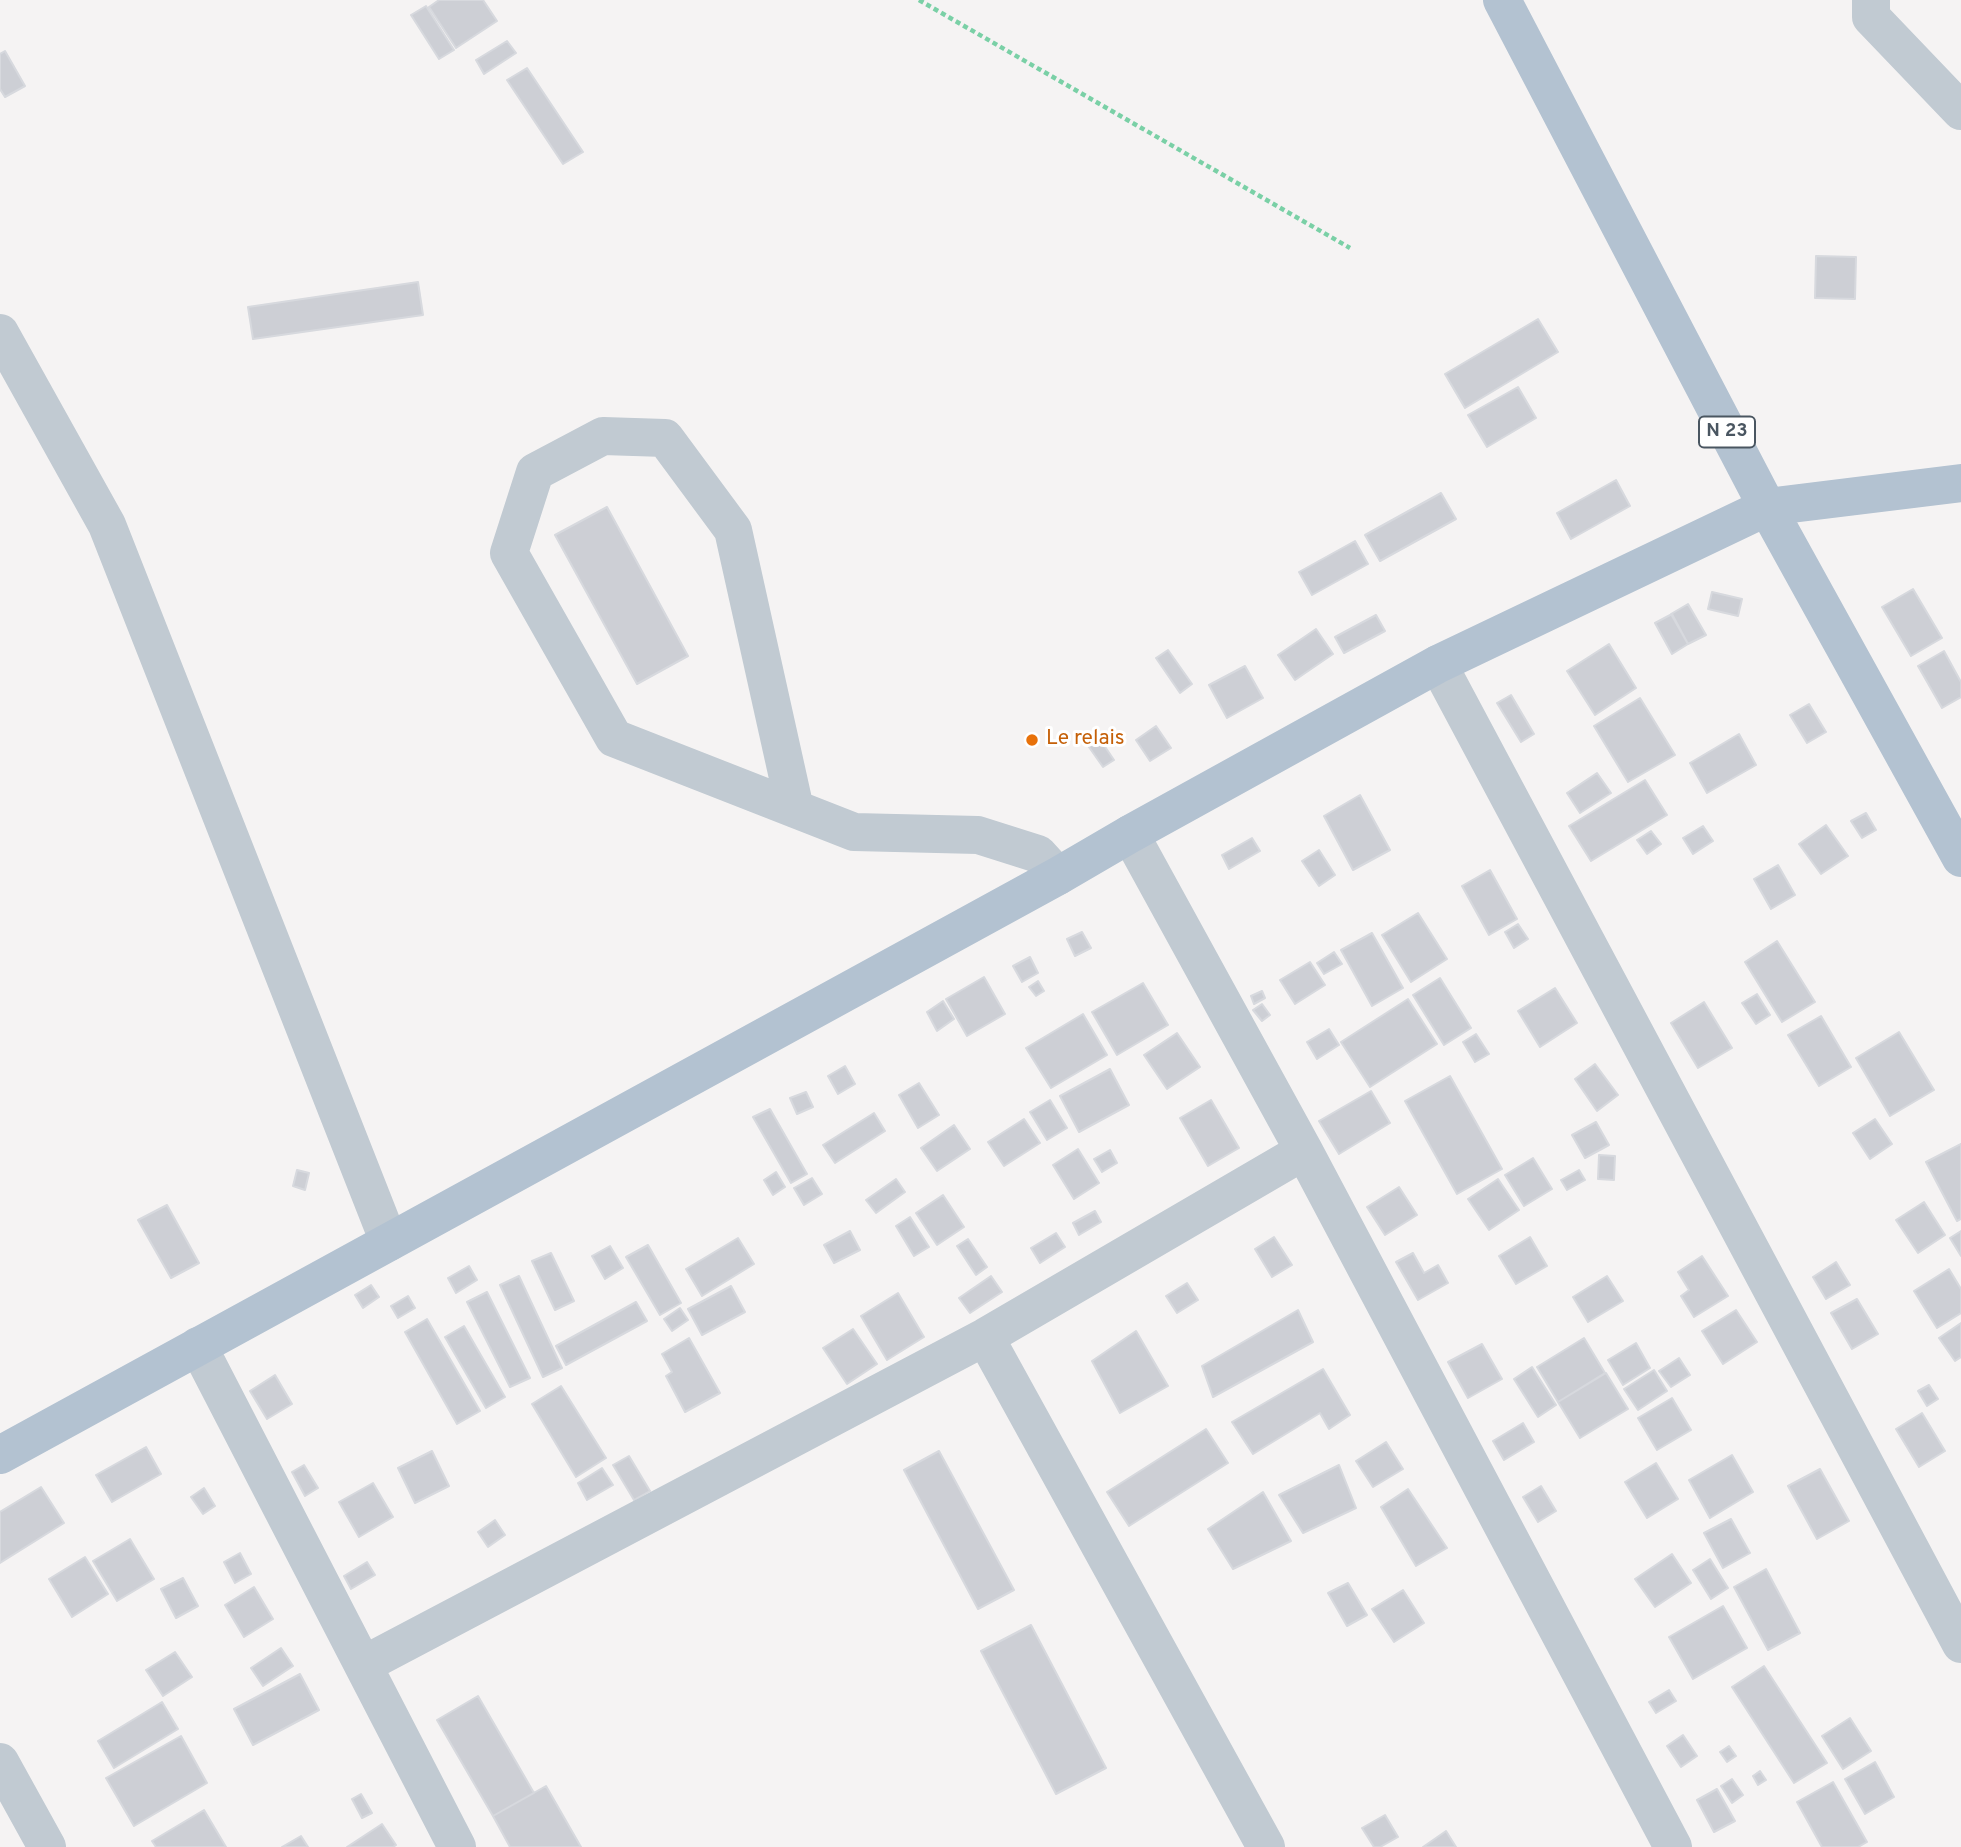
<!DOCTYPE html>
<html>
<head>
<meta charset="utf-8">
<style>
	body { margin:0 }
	canvas { display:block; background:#f5f3f3 }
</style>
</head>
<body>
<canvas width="1961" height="1847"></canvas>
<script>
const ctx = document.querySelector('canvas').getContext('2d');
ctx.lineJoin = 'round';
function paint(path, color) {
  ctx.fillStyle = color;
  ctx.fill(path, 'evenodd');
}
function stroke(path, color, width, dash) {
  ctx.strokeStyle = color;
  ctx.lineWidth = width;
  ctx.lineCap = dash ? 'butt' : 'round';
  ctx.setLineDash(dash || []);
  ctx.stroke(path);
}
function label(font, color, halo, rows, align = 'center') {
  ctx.font = font + ' Overpass,sans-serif';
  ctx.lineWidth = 6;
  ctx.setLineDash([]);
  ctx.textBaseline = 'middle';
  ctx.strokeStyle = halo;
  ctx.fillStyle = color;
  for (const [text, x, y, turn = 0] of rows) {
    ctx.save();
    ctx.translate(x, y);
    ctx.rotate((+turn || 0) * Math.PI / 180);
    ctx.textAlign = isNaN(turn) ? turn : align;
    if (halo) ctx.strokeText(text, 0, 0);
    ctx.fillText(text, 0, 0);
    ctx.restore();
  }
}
const building = new Path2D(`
	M 439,0 L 483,0 L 497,21 L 456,48 L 429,7 Z
	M 426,6 L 454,50 L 439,59 L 411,15 Z
	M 507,41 L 516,53 L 484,74 L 476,60 Z
	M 5,51 L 25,86 L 5,97 L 0,89 L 0,54 Z
	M 527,68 L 583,152 L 563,164 L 507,80 Z
	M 1816,256 L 1856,257 L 1855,299 L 1815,298 Z
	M 418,282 L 423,315 L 253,339 L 248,307 Z
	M 1538,319 L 1558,352 L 1465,408 L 1445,374 Z
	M 1518,387 L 1536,418 L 1487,447 L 1468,415 Z
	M 1616,480 L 1630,506 L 1571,539 L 1557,513 Z
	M 1441,493 L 1456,519 L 1380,561 L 1365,535 Z
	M 607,507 L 688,656 L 637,684 L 555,535 Z
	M 1355,541 L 1368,564 L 1312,595 L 1299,572 Z
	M 1913,589 L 1942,638 L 1911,656 L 1882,607 Z
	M 1712,592 L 1742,599 L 1738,616 L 1708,609 Z
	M 1688,604 L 1706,635 L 1688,644 L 1671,614 Z
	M 1672,614 L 1688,644 L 1672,654 L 1655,623 Z
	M 1376,615 L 1385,631 L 1344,653 L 1335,637 Z
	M 1316,629 L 1333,654 L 1295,680 L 1278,655 Z
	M 1609,644 L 1636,688 L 1595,715 L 1567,671 Z
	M 1168,650 L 1192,684 L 1180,693 L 1156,658 Z
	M 1944,651 L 1961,682 L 1961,697 L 1942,708 L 1918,666 Z
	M 1245,666 L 1263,698 L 1227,718 L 1209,685 Z
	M 1511,695 L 1534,734 L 1521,742 L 1497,703 Z
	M 1640,698 L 1675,755 L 1628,782 L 1594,726 Z
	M 1809,704 L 1826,732 L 1807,743 L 1790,715 Z
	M 1156,726 L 1171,748 L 1150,761 L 1136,740 Z
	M 1095,732 L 1114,760 L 1103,767 L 1084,740 Z
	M 1739,734 L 1756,765 L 1707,793 L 1690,763 Z
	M 1597,773 L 1611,793 L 1580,813 L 1567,793 Z
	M 1645,780 L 1667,815 L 1591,861 L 1569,826 Z
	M 1360,795 L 1390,850 L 1353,870 L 1324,816 Z
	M 1866,813 L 1876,830 L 1862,838 L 1851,821 Z
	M 1826,825 L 1848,856 L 1821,874 L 1799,844 Z
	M 1703,826 L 1713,841 L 1693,854 L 1683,838 Z
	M 1651,831 L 1661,844 L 1647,854 L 1637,840 Z
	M 1252,838 L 1260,851 L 1229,869 L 1222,855 Z
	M 1319,850 L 1335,875 L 1319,886 L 1302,861 Z
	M 1778,865 L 1795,895 L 1771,909 L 1754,879 Z
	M 1490,870 L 1517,919 L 1489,935 L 1462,886 Z
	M 1418,913 L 1447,959 L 1411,982 L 1382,935 Z
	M 1518,924 L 1528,939 L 1514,948 L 1505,932 Z
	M 1082,932 L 1091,948 L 1075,956 L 1067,939 Z
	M 1372,933 L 1403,988 L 1372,1006 L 1341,950 Z
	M 1777,941 L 1815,1002 L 1782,1022 L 1745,962 Z
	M 1334,952 L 1342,964 L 1324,974 L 1317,963 Z
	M 1030,957 L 1038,973 L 1022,982 L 1013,966 Z
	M 1310,962 L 1325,985 L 1295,1004 L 1280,980 Z
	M 984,977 L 1005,1014 L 967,1036 L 946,999 Z
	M 1440,978 L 1471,1028 L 1444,1045 L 1413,995 Z
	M 1038,981 L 1044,991 L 1036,996 L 1029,987 Z
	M 1143,983 L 1168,1025 L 1117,1055 L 1092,1012 Z
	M 1555,988 L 1577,1023 L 1540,1047 L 1518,1011 Z
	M 1262,991 L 1265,998 L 1254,1004 L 1251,996 Z
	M 1757,994 L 1770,1015 L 1756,1024 L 1742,1003 Z
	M 1408,999 L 1437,1044 L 1370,1087 L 1341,1042 Z
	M 943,1001 L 954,1019 L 937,1031 L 927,1012 Z
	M 1704,1002 L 1732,1048 L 1698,1068 L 1671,1023 Z
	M 1262,1004 L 1270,1015 L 1262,1021 L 1253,1010 Z
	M 1083,1014 L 1107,1055 L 1051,1088 L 1026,1048 Z
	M 1821,1016 L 1851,1067 L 1819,1086 L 1788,1035 Z
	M 1329,1029 L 1339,1045 L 1317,1059 L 1307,1042 Z
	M 1899,1032 L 1934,1090 L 1890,1116 L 1856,1058 Z
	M 1177,1033 L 1200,1067 L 1167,1089 L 1144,1055 Z
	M 1476,1034 L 1489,1054 L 1475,1062 L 1463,1042 Z
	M 1595,1064 L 1618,1095 L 1597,1111 L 1575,1079 Z
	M 845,1066 L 855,1084 L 838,1094 L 828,1076 Z
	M 1110,1069 L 1129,1105 L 1079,1132 L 1060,1096 Z
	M 1450,1076 L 1502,1169 L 1457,1194 L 1405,1101 Z
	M 919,1083 L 939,1115 L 918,1128 L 899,1095 Z
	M 1371,1091 L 1390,1123 L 1339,1154 L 1319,1121 Z
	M 806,1092 L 813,1107 L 797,1114 L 790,1098 Z
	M 1050,1100 L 1067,1128 L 1047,1140 L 1030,1112 Z
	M 1211,1100 L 1239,1148 L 1208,1166 L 1180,1118 Z
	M 770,1109 L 807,1174 L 791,1183 L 753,1117 Z
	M 874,1113 L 885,1131 L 835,1163 L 823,1145 Z
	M 1024,1119 L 1040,1143 L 1004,1166 L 988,1142 Z
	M 1875,1119 L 1892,1144 L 1870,1159 L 1853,1133 Z
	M 1596,1122 L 1609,1145 L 1585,1158 L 1572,1135 Z
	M 954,1125 L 970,1149 L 937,1171 L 921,1148 Z
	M 1961,1144 L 1961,1219 L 1957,1221 L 1926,1162 Z
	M 1078,1149 L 1099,1183 L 1074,1199 L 1053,1165 Z
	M 1110,1150 L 1117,1163 L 1102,1172 L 1094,1159 Z
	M 1599,1155 L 1615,1156 L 1614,1180 L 1598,1179 Z
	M 1533,1158 L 1552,1189 L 1524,1206 L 1505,1175 Z
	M 297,1170 L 309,1173 L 305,1190 L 293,1186 Z
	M 1579,1170 L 1585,1180 L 1567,1190 L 1561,1180 Z
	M 776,1172 L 785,1187 L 773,1195 L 764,1180 Z
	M 812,1178 L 822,1194 L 804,1205 L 794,1188 Z
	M 896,1179 L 905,1192 L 876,1213 L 866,1200 Z
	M 1498,1179 L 1519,1210 L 1489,1230 L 1468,1199 Z
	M 1399,1187 L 1417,1215 L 1385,1235 L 1367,1207 Z
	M 943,1195 L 964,1227 L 937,1245 L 916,1213 Z
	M 1924,1202 L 1945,1235 L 1918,1253 L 1896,1220 Z
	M 167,1205 L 199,1263 L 171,1278 L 138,1220 Z
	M 1095,1211 L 1101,1222 L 1079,1235 L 1073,1223 Z
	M 910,1217 L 929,1247 L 914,1256 L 896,1226 Z
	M 850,1231 L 860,1250 L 834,1263 L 824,1245 Z
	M 1961,1231 L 1961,1256 L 1950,1238 Z
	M 1056,1233 L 1065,1247 L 1040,1263 L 1031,1248 Z
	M 1274,1237 L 1292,1265 L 1272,1277 L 1255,1249 Z
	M 1530,1237 L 1547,1266 L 1516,1284 L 1499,1256 Z
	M 738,1238 L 754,1264 L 702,1296 L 686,1269 Z
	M 968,1239 L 987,1267 L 976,1275 L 957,1246 Z
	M 648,1245 L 681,1303 L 660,1315 L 626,1257 Z
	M 610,1246 L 623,1268 L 605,1279 L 592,1256 Z
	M 551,1253 L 574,1301 L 555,1310 L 532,1261 Z
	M 1413,1253 L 1424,1273 L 1438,1265 L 1448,1283 L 1418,1300 L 1396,1262 Z
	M 1702,1256 L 1728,1296 L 1694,1317 L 1681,1296 L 1689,1290 L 1678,1272 Z
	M 1836,1262 L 1850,1285 L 1826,1299 L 1813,1277 Z
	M 469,1266 L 477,1280 L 456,1293 L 448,1278 Z
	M 1949,1269 L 1961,1289 L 1961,1313 L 1937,1328 L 1914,1291 Z
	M 519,1276 L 562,1368 L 543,1377 L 500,1285 Z
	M 991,1276 L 1002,1292 L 970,1313 L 959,1298 Z
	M 1607,1276 L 1623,1301 L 1588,1322 L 1573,1297 Z
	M 1187,1283 L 1198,1300 L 1177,1313 L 1166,1296 Z
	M 371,1285 L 379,1297 L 363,1308 L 355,1295 Z
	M 731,1286 L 745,1312 L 702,1335 L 688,1309 Z
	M 487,1292 L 530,1378 L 510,1387 L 467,1302 Z
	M 898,1293 L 924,1337 L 887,1360 L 861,1316 Z
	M 408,1296 L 415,1308 L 398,1318 L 391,1306 Z
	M 1857,1299 L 1878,1334 L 1852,1349 L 1831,1313 Z
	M 636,1302 L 647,1321 L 566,1365 L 556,1346 Z
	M 680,1308 L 688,1320 L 672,1331 L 664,1319 Z
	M 1298,1310 L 1313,1342 L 1213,1397 L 1202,1366 Z
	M 1736,1310 L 1757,1342 L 1723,1364 L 1702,1331 Z
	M 427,1319 L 480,1411 L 457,1424 L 405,1332 Z
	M 1961,1323 L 1961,1357 L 1955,1361 L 1939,1338 Z
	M 464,1326 L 505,1397 L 486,1408 L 445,1337 Z
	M 853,1329 L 877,1364 L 847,1384 L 823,1348 Z
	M 1136,1331 L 1168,1386 L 1120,1413 L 1092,1361 Z
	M 689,1338 L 720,1393 L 685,1412 L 666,1376 L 672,1372 L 662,1354 Z
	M 1584,1338 L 1605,1373 L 1558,1402 L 1537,1367 Z
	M 1636,1343 L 1650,1368 L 1623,1385 L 1608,1360 Z
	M 1482,1344 L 1502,1379 L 1468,1398 L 1448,1362 Z
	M 1679,1358 L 1690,1375 L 1671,1387 L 1659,1371 Z
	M 1532,1367 L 1556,1405 L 1538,1417 L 1514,1379 Z
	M 1323,1369 L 1350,1415 L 1329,1429 L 1320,1413 L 1253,1454 L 1232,1422 Z
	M 1654,1370 L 1667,1391 L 1638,1410 L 1624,1389 Z
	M 1606,1373 L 1628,1409 L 1580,1438 L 1558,1402 Z
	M 275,1375 L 292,1404 L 267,1419 L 250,1391 Z
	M 1929,1385 L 1938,1399 L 1927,1406 L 1918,1391 Z
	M 561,1386 L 606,1458 L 576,1477 L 532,1404 Z
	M 1672,1398 L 1691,1430 L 1657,1450 L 1638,1418 Z
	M 1922,1413 L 1945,1451 L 1919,1467 L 1896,1429 Z
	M 1523,1423 L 1534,1442 L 1504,1460 L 1493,1441 Z
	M 1206,1429 L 1228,1463 L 1129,1526 L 1107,1492 Z
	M 1386,1442 L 1403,1469 L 1373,1487 L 1356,1461 Z
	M 146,1447 L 161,1474 L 112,1502 L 96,1475 Z
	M 432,1451 L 449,1486 L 415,1503 L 398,1468 Z
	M 939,1451 L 1014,1590 L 978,1609 L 904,1470 Z
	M 1732,1455 L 1753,1492 L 1710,1518 L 1689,1480 Z
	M 629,1456 L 650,1491 L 634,1500 L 613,1465 Z
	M 1656,1463 L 1678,1499 L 1647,1518 L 1625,1482 Z
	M 304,1465 L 318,1488 L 305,1496 L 292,1472 Z
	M 1339,1465 L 1356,1508 L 1303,1533 L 1279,1495 Z
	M 602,1468 L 613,1485 L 587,1500 L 578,1483 Z
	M 1820,1469 L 1849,1521 L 1817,1539 L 1788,1486 Z
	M 373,1483 L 393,1517 L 359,1537 L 339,1502 Z
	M 1541,1486 L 1556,1511 L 1538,1522 L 1523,1497 Z
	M 41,1487 L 64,1523 L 0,1563 L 0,1512 Z
	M 204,1488 L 215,1506 L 203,1514 L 191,1497 Z
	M 1408,1489 L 1447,1548 L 1416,1566 L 1381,1507 Z
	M 1263,1492 L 1291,1541 L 1233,1569 L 1208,1529 Z
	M 1731,1519 L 1750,1553 L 1723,1568 L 1704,1533 Z
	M 495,1520 L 505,1535 L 488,1547 L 478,1532 Z
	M 130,1539 L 154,1579 L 117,1601 L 93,1561 Z
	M 240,1553 L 251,1574 L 235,1583 L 224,1562 Z
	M 1672,1554 L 1691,1583 L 1655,1607 L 1635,1579 Z
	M 85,1557 L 108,1594 L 72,1617 L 49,1579 Z
	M 1710,1559 L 1728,1588 L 1711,1599 L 1693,1570 Z
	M 367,1562 L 375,1575 L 351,1589 L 344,1576 Z
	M 1766,1569 L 1800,1633 L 1768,1650 L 1734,1587 Z
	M 183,1578 L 198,1606 L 176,1618 L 161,1589 Z
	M 1348,1583 L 1367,1615 L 1347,1626 L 1328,1593 Z
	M 254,1587 L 273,1619 L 244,1637 L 225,1605 Z
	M 1403,1590 L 1424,1623 L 1394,1642 L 1372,1609 Z
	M 1723,1606 L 1747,1648 L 1693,1679 L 1669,1637 Z
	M 1031,1625 L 1106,1768 L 1056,1794 L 981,1651 Z
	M 281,1648 L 293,1666 L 263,1686 L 251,1668 Z
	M 175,1652 L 192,1677 L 163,1696 L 146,1670 Z
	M 1764,1666 L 1827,1763 L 1794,1783 L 1732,1687 Z
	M 300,1674 L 319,1710 L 253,1745 L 234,1709 Z
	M 1669,1690 L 1676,1701 L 1656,1713 L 1649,1702 Z
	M 478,1696 L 534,1793 L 493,1816 L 437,1720 Z
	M 162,1702 L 178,1729 L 114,1768 L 98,1741 Z
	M 1850,1718 L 1871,1751 L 1843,1769 L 1822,1736 Z
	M 1683,1735 L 1697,1756 L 1681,1767 L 1667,1746 Z
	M 181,1736 L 207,1783 L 134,1826 L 106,1778 Z
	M 1729,1746 L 1736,1756 L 1727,1762 L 1720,1752 Z
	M 1875,1762 L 1894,1797 L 1865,1814 L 1845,1779 Z
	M 1760,1771 L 1766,1780 L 1758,1785 L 1753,1776 Z
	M 1732,1779 L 1743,1795 L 1732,1803 L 1721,1786 Z
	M 1833,1782 L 1867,1842 L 1858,1847 L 1822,1847 L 1797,1802 Z
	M 546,1786 L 581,1847 L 510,1847 L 493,1816 Z
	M 1717,1789 L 1735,1821 L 1714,1832 L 1697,1800 Z
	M 361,1794 L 372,1813 L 362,1818 L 352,1799 Z
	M 204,1810 L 226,1847 L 156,1847 L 152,1841 Z
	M 1385,1815 L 1398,1837 L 1380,1847 L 1374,1847 L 1362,1828 Z
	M 382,1824 L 396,1845 L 393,1847 L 347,1847 Z
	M 1446,1831 L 1456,1847 L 1423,1847 Z
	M 301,1836 L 308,1847 L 282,1847 Z`);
const path = new Path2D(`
	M 919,0 L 1350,248`);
const minor = new Path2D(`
	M 1871,0 L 1871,17 L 1961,111
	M 0,333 L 107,525 L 389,1242
	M 1438,664 L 1961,1644
	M 795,809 L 733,530 L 665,438 L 603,436 L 535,472 L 509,553 L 614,738 L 854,832 L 978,835 L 1038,854 L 1058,876
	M 1130,834 L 1304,1151 L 1673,1847
	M 985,1337 L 1266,1847
	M 198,1346 L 457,1847
	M 363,1665 L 985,1337 L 1304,1151
	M 0,1762 L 47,1847`);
const major = new Path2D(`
	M 1502,0 L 1767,507 L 1961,858
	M 0,1455 L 1058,876 L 1130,834 L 1438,664 L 1767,507 L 1961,483`);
const markers = [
	[1032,740,7,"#e8710a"]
];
const shields = [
	[1727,432,56]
];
const shieldNames = [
	["N 23",1727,432]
];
const foodNames = [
	["Le relais",1046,740]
];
paint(building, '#cdcfd5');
stroke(building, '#d7d9de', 2);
stroke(path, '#7ad0a6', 4.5, [5, 3.5]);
stroke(minor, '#c1cad2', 38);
stroke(major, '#b3c2d1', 38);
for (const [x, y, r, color] of markers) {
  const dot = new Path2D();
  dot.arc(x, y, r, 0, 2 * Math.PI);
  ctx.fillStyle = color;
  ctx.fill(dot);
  stroke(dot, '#fff', 2.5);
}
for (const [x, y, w] of shields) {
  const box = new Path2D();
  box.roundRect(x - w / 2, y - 15.5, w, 31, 5);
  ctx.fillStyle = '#fff';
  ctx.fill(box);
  stroke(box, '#4a5661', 2);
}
label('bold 19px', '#4a5661', null, shieldNames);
label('21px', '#c56008', '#fff', foodNames, 'left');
</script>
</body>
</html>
